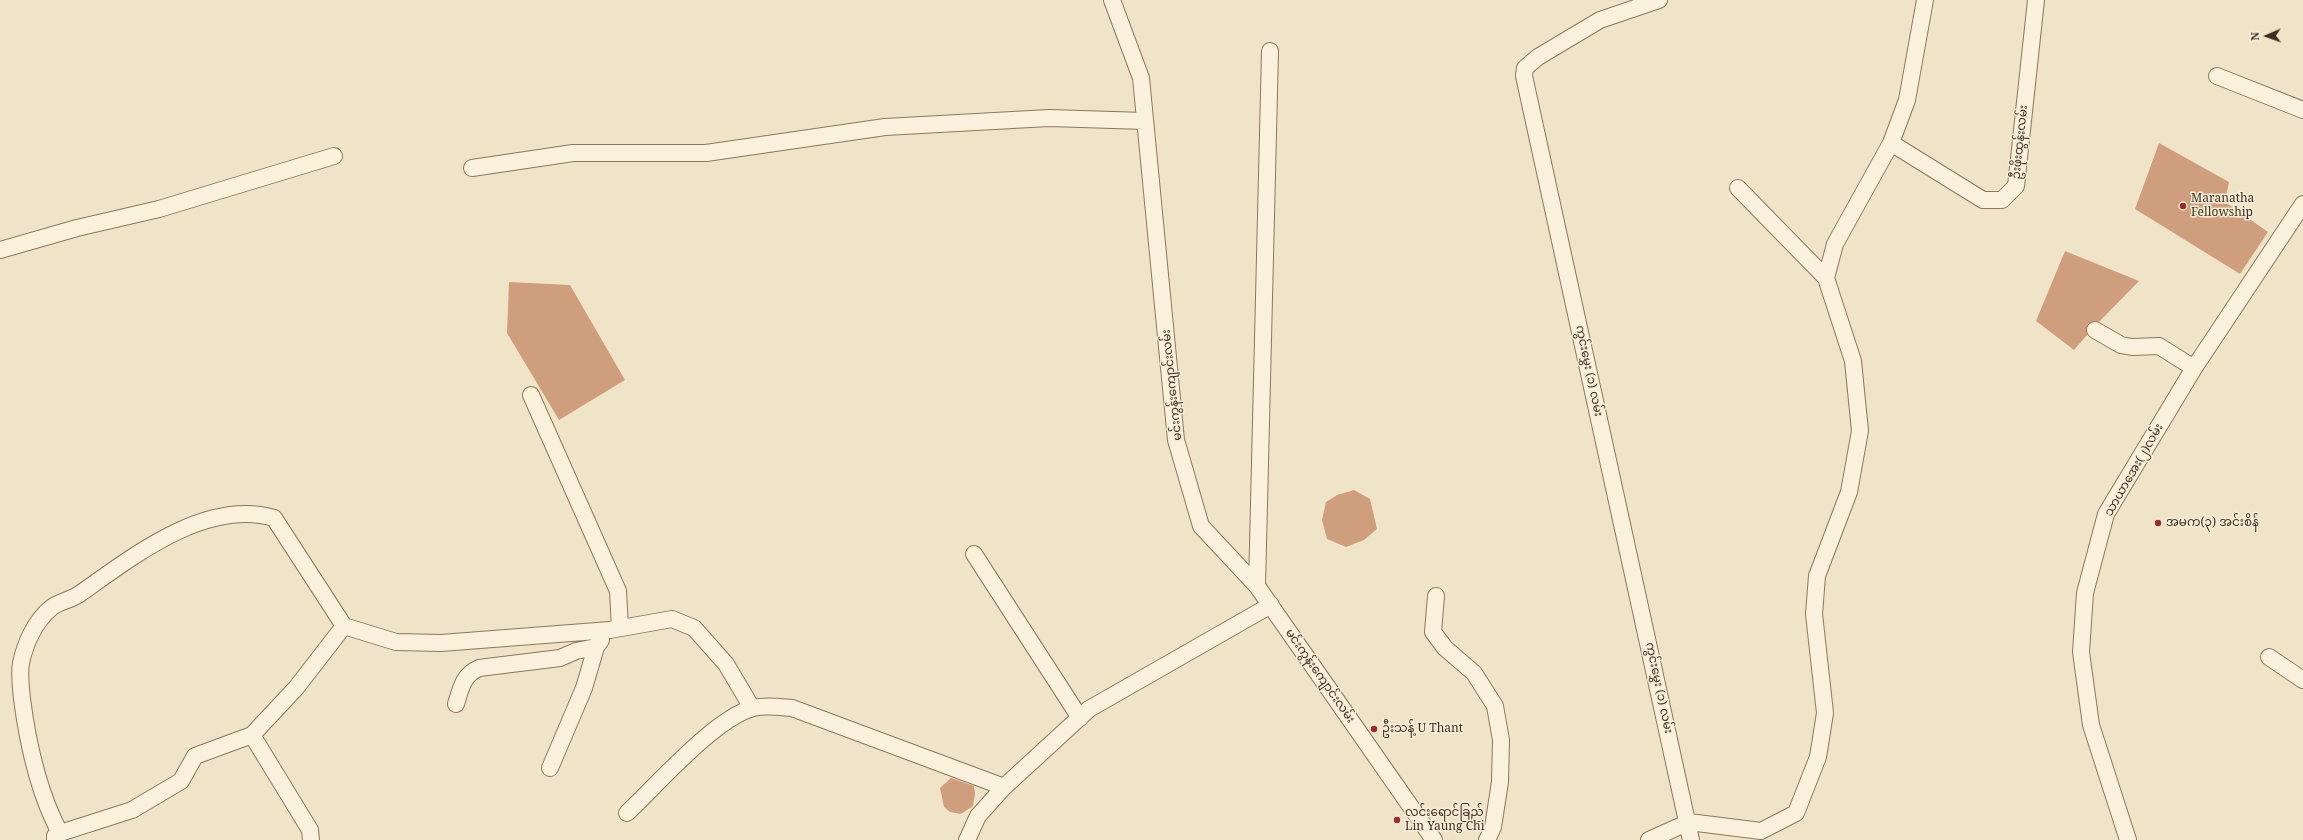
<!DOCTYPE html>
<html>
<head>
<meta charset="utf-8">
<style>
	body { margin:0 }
	#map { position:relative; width:2303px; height:840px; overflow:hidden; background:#f0e4c8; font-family:"Noto Serif",serif }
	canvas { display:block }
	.north { position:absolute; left:2247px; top:16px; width:40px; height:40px; -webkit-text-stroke:3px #f7eed8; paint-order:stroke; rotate:268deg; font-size:11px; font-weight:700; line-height:16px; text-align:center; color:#3d2e20 }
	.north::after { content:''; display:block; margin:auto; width:14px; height:18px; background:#3d2e20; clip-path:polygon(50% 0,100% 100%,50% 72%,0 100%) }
</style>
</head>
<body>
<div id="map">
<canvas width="2303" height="840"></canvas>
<div class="north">N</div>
</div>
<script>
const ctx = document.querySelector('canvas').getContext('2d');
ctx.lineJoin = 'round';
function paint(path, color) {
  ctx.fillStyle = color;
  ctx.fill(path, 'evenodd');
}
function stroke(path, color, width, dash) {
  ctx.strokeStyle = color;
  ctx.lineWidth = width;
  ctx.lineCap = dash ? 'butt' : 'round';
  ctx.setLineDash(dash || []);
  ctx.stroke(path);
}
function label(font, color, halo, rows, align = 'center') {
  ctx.font = font + ' "Noto Serif","Noto Sans Myanmar",serif';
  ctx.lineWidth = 3;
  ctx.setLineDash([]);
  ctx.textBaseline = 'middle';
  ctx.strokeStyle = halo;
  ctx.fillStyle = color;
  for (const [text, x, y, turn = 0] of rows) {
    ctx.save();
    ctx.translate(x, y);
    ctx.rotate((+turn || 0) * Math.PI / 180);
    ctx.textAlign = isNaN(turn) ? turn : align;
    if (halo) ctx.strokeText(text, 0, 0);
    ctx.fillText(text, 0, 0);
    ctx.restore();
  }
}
const building = new Path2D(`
	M 2159,143 L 2229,182 L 2225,202 L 2268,232 L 2240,274 L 2135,209 Z
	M 2065,251 L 2139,281 L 2099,322 L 2095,321 L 2087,325 L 2087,335 L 2074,350 L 2036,321 Z
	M 509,282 L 570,285 L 625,380 L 559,420 L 507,333 Z
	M 1354,490 L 1370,499 L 1377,529 L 1364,540 L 1346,547 L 1327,539 L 1322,520 L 1326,502 L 1337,495 Z
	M 951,778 L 974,786 L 975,794 L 973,806 L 961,814 L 950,812 L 944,807 L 940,788 Z`);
const minor = new Path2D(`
	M 1112,0 L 1141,78 L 1176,440 L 1201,526 L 1257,586 L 1434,840
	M 1659,0 L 1600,20 L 1538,57 L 1525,68 L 1524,76 L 1691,840
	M 2217,76 L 2303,110
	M 1891,143 L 1983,200 L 2002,200 L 2016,186 L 2036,0
	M 472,168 L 573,153 L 706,153 L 885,127 L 1049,118 L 1145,121
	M 1738,188 L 1826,278
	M 0,250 L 77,228 L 159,209 L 334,156
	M 2095,330 L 2121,345 L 2132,347 L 2159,346 L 2194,368
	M 531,395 L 618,591 L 620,628
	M 974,554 L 1080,718
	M 1257,586 L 1270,51
	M 1436,596 L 1433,632 L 1445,648 L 1474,673 L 1495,706 L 1501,740 L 1500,782 L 1493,827 L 1487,840
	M 2269,657 L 2303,680
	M 456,704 C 461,688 463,675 479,668 L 560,658 L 576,651 L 596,647
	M 252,735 L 310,830 L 311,840
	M 550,768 L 584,688 L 596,647 L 601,640
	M 627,813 C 657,785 715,718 753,708 C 766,705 779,707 792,708 L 1004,787
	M 60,833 C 38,792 28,745 22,699 C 21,688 19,674 21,663 C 25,644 35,621 51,608 C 58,602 70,600 78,595 C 131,558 205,498 274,518 L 344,626 L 396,642 L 441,643 L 610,630 L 672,619 L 694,628 L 726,664 L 752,708
	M 55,840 L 55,836 L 60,833 L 132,810 L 181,781 L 195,756 L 252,735 L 296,688 L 344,626
	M 967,840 L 978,816 L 1004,787 L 1089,709 L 1271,605
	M 1649,840 L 1689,822 L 1761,831 L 1796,813 L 1818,757 L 1825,713 L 1814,614 L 1817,576 L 1849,492 L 1860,431 L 1853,361 L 1826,278 L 1835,244 L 1891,143 L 1907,100 L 1925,0
	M 2128,840 L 2091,725 L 2081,652 L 2085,593 L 2106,514 L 2194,368 L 2303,204`);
const markers = [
	[2183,206,4,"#9e2a2b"],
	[2158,523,4,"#9e2a2b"],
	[1374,729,4,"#9e2a2b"],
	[1397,820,4,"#9e2a2b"]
];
const streetNames = [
	["ဦးဖိုးထွန်းလမ်း",2020,142,-84],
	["ကွင်းမွှေး (၁) လမ်း",1589,371,78],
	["မင်းကွန်းကျောင်းလမ်း",1172,385,-96],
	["သာယာအေး(၂)လမ်း",2134,470,-60],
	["မင်းကွန်းကျောင်းလမ်း",1320,676,55],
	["ကွင်းမွှေး (၁) လမ်း",1659,688,78]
];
const poiNames = [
	["Maranatha",2191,199],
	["Fellowship",2191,213],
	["အမက(၃) အင်းစိန်",2166,523],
	["ဦးသန့် U Thant",1382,729],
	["လင်းရောင်ခြည်",1405,813],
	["Lin Yaung Chi",1405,827]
];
paint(building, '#cf9f7d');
stroke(minor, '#8d765c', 18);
stroke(minor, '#faf1dc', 16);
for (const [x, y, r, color] of markers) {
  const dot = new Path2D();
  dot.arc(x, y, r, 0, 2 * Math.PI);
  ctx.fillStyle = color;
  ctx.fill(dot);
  stroke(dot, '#f7eed8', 1.5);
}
label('12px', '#3d2e20', '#f7eed8', streetNames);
label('12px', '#3d2e20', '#f7eed8', poiNames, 'left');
</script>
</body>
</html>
